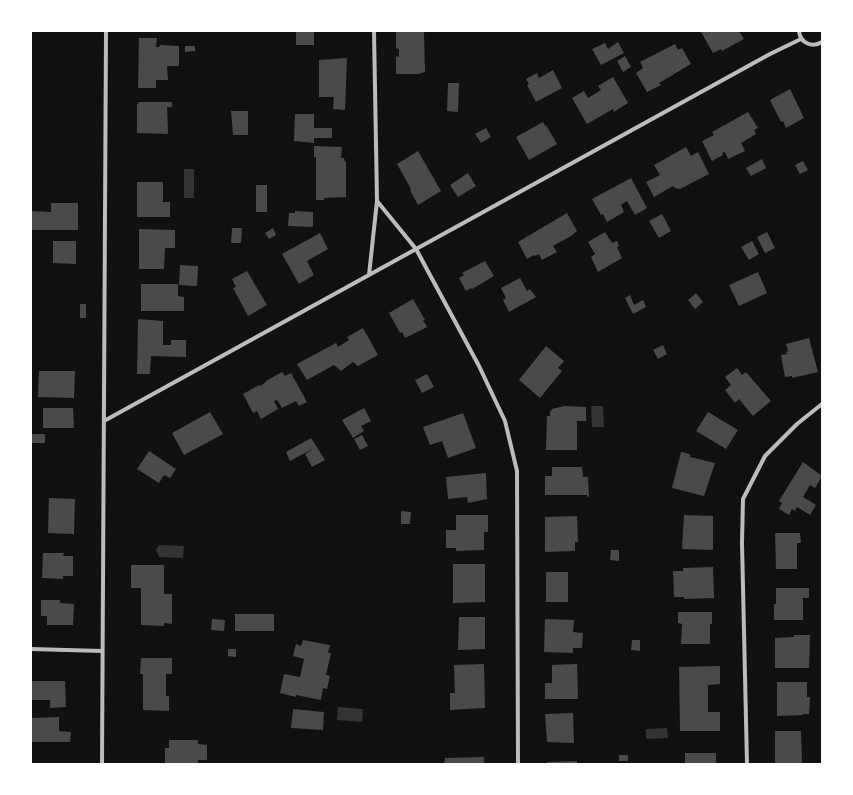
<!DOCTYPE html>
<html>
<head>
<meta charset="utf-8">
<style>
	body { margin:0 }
	#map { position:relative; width:853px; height:795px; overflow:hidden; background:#111; font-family:Georgia,serif }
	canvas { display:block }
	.frame { position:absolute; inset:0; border:32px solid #fff; pointer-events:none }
</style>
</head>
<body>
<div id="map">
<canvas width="853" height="795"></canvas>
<div class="frame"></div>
</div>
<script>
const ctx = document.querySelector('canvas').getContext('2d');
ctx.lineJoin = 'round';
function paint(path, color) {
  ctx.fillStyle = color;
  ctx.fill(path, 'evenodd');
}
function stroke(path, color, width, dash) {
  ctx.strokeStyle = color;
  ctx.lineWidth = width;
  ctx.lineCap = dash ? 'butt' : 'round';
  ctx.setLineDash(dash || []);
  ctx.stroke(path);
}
const water = new Path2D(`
	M 184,169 L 194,169 L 194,198 L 184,198 Z
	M 591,406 L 603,406 L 604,427 L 592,427 Z
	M 159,545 L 184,546 L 183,558 L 159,557 L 156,550 Z
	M 338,707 L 363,709 L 362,722 L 337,720 Z
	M 667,728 L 668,738 L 646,739 L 646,729 Z`);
const building = new Path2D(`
	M 296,31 L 314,31 L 314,45 L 296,45 Z
	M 396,31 L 424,32 L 425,72 L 418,74 L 396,74 L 396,56 L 399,57 L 399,49 L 396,48 Z
	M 704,31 L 739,31 L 744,39 L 722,51 L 721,49 L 713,53 L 701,32 Z
	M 139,38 L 157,38 L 156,47 L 159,47 L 160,45 L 179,46 L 179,66 L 167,66 L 168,80 L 156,80 L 156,88 L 138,88 Z
	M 618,42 L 624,53 L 601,65 L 592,49 L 605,43 L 608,49 Z
	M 675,44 L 678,50 L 682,48 L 691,64 L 659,83 L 661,85 L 647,92 L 636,73 L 643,68 L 640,62 Z
	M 185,46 L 195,46 L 195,51 L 185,52 Z
	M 625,56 L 631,67 L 623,72 L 617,61 Z
	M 347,58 L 345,110 L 333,109 L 334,97 L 319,97 L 319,60 Z
	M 553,70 L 562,88 L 536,102 L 527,85 L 529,84 L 526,79 L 537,73 L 539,78 Z
	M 613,77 L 628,103 L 614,112 L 613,109 L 587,124 L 572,98 L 584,91 L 588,98 L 601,90 L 598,86 Z
	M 448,83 L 459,83 L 458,112 L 447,111 Z
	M 790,89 L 804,118 L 786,128 L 783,121 L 781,122 L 770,100 Z
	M 139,102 L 172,102 L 172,107 L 167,107 L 168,134 L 137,133 L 137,105 Z
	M 231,111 L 248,111 L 248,135 L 233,135 Z
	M 748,112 L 758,128 L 754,130 L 756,134 L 741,143 L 745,151 L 728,159 L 725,152 L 722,153 L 723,155 L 712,161 L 702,141 L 714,135 L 712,132 Z
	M 295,114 L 314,114 L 314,128 L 332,128 L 332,138 L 314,138 L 314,143 L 294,141 Z
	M 543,122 L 545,126 L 546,125 L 557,144 L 529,160 L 516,137 Z
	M 486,128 L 491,137 L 481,143 L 475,134 Z
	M 314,146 L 342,147 L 341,158 L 344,158 L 345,162 L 346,162 L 346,197 L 324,198 L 324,200 L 316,200 L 316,157 L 314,157 Z
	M 686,147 L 691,156 L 698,152 L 709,174 L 680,189 L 675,188 L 673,186 L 654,197 L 646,182 L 660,175 L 654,165 Z
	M 418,151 L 441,191 L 418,205 L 410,190 L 411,189 L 397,164 Z
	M 762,159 L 766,168 L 751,176 L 746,168 Z
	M 803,161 L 808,170 L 800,174 L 795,165 Z
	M 468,173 L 476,186 L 458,197 L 450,185 Z
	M 631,178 L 647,208 L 635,215 L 627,201 L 621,205 L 624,212 L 607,222 L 603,214 L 601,215 L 592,199 Z
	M 137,182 L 163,182 L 163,202 L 170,202 L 170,217 L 137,217 Z
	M 256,185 L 267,185 L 267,212 L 256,212 Z
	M 51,203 L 78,203 L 78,230 L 31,230 L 31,211 L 51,212 Z
	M 295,211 L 313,212 L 313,227 L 288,226 L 289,213 L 295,213 Z
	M 567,213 L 577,231 L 571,236 L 553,246 L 557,252 L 542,260 L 539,254 L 535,256 L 534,255 L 527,259 L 518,242 Z
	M 662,214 L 671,231 L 659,238 L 649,221 Z
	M 232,228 L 242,228 L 241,243 L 231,243 Z
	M 273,228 L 276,235 L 269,239 L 265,233 Z
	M 139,229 L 175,230 L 175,248 L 165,248 L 164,269 L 139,269 Z
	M 605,232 L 612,243 L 617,241 L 619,246 L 617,247 L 622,258 L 598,272 L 591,257 L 595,254 L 588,242 Z
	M 767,232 L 775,248 L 765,253 L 757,237 Z
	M 320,233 L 328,249 L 307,261 L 314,275 L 299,284 L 282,254 Z
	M 53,241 L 76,241 L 76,264 L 53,263 Z
	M 752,241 L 759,254 L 749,260 L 741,247 Z
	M 485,261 L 494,276 L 472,289 L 471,288 L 466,291 L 459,278 L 464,275 L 462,273 Z
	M 180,265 L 198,266 L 197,286 L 179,285 Z
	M 247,271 L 267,305 L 248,316 L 233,288 L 236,287 L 232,279 Z
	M 758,272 L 767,293 L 739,306 L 729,285 Z
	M 520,278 L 527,291 L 530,289 L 536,297 L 509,312 L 503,300 L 506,298 L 501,288 Z
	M 141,284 L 178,284 L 178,296 L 184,297 L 184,311 L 141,311 Z
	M 696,293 L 703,302 L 695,309 L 688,300 Z
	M 630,295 L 634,305 L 643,300 L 646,307 L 633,314 L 625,298 Z
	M 413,299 L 425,320 L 423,320 L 427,327 L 405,338 L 402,332 L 400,333 L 389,313 Z
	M 80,304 L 86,304 L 86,318 L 80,318 Z
	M 138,319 L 163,321 L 163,345 L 171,345 L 171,340 L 186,340 L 186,357 L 151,356 L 150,374 L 137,374 Z
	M 363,328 L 378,355 L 358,366 L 353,362 L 341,371 L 334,365 L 307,380 L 297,364 L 336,343 L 338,347 L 349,340 L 347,337 Z
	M 809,338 L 818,372 L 792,378 L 792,376 L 785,377 L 781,355 L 787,354 L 786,352 L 788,351 L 786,344 Z
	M 663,345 L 667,354 L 658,359 L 653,350 Z
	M 546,346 L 564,361 L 558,368 L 562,371 L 540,398 L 519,380 Z
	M 737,368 L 742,375 L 746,372 L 771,401 L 753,416 L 739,399 L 735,403 L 725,390 L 731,385 L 725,377 Z
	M 39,371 L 75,371 L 74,398 L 38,397 Z
	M 282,372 L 285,376 L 291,373 L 307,402 L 299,406 L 296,401 L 282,408 L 277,400 L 274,401 L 278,409 L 261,419 L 257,411 L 253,413 L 243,394 L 259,385 L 260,386 L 266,382 L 266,381 Z
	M 427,374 L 434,387 L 422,393 L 415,380 Z
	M 564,406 L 586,407 L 586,421 L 577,421 L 577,450 L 546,450 L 547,416 L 550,416 L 550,412 L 552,409 Z
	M 43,408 L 73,408 L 74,428 L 43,428 Z
	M 364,408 L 371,421 L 361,426 L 364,431 L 353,438 L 342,420 Z
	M 210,412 L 223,434 L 184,455 L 172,433 Z
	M 708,412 L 738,430 L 726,449 L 696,431 Z
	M 463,413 L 476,448 L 448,458 L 442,441 L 430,445 L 423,427 Z
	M 31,434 L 45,434 L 45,443 L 31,443 Z
	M 362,435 L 368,446 L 360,450 L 354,439 Z
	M 311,438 L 325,460 L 312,467 L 305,454 L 314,448 L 290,461 L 286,452 Z
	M 149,451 L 176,469 L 170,478 L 164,475 L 159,483 L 137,469 Z
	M 681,452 L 690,454 L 690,457 L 715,463 L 704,496 L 672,488 Z
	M 803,462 L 822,476 L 815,488 L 810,485 L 803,497 L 816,505 L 810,515 L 797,507 L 795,511 L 792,509 L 789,515 L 779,509 L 782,503 L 779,501 Z
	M 552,467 L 582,467 L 583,477 L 588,477 L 589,496 L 587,497 L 587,495 L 545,495 L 545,476 L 552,476 Z
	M 486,473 L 487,499 L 468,503 L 467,497 L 448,499 L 446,477 Z
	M 49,498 L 75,499 L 74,534 L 48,533 Z
	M 401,511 L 411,512 L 410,524 L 401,524 Z
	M 456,515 L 488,515 L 488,532 L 484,532 L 484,550 L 456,551 L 456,548 L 446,548 L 446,530 L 456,530 Z
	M 684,515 L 713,516 L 713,550 L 682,549 Z
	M 577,516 L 578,542 L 575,542 L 575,551 L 545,552 L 545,517 Z
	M 775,533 L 800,533 L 801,543 L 797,543 L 797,569 L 776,569 Z
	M 611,550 L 619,550 L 619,561 L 610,560 Z
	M 43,553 L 64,553 L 63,556 L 73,556 L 73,576 L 63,576 L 63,579 L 42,578 Z
	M 453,564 L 485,564 L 485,602 L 453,603 Z
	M 131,565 L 164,565 L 164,594 L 172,594 L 172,624 L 164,623 L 164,626 L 141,625 L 141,588 L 131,588 Z
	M 713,567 L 714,598 L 684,599 L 684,597 L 674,597 L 673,571 L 683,571 L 683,568 Z
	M 546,572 L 568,572 L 568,602 L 546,602 Z
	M 776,588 L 809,588 L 809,598 L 803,598 L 803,620 L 774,620 L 774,604 L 776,604 Z
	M 41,600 L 60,600 L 60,603 L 74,604 L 73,625 L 47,625 L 47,616 L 41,616 Z
	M 678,612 L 712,612 L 712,624 L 710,624 L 710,644 L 681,644 L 682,624 L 678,623 Z
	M 235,614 L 274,614 L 274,631 L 235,631 Z
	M 459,617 L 485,617 L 485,649 L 458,650 Z
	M 212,619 L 225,620 L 224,631 L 211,630 Z
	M 545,619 L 574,620 L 573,632 L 583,633 L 582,648 L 573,648 L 573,653 L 544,652 Z
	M 794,635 L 810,635 L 809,668 L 775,668 L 775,638 L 794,637 Z
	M 303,640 L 330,645 L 328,653 L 331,653 L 326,675 L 330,676 L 327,689 L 323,688 L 321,700 L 296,695 L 296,697 L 280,693 L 284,674 L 300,677 L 304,659 L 293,656 L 296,644 L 301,646 Z
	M 632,640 L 640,640 L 640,651 L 631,650 Z
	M 228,649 L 236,649 L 236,657 L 228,656 Z
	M 141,658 L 172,658 L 172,674 L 166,674 L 166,696 L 169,696 L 169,711 L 143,710 L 143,674 L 140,674 Z
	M 484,664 L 485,708 L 450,710 L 450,693 L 455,693 L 454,665 Z
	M 577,664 L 578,699 L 545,699 L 545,683 L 552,683 L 552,665 Z
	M 720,666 L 720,684 L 708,685 L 708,712 L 720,712 L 720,731 L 680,731 L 679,667 Z
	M 31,681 L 65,681 L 66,707 L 50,708 L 50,700 L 32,700 Z
	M 777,682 L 807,682 L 807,697 L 810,697 L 809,714 L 803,714 L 803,715 L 777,716 Z
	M 293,709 L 324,712 L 323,730 L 291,728 Z
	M 573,713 L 574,743 L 547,742 L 545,714 Z
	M 59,717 L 59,731 L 71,732 L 70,742 L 31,742 L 31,718 Z
	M 775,731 L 801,731 L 802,763 L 775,763 Z
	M 169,740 L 198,740 L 198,744 L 207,745 L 207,760 L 198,760 L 198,764 L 165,763 L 165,748 L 169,748 Z
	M 685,753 L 716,753 L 716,764 L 685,764 Z
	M 619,755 L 628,755 L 628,761 L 619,761 Z
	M 484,757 L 484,764 L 444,764 L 445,758 Z
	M 577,761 L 577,764 L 547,764 L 547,762 Z`);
const minor = new Path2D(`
	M 799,31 C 800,43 812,48 822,42
	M 377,201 L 416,249 L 479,366 L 505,421 L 517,471 L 518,764
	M 369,275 L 377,201 L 374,31
	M 104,421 L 770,54 L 801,39
	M 31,649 L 102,651
	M 102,764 L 106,31
	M 747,764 L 742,543 L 743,499 L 765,456 L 797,424 L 822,404`);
paint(water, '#333');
paint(building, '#4a4a4a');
stroke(minor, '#bcbcbc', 4);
</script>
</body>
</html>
